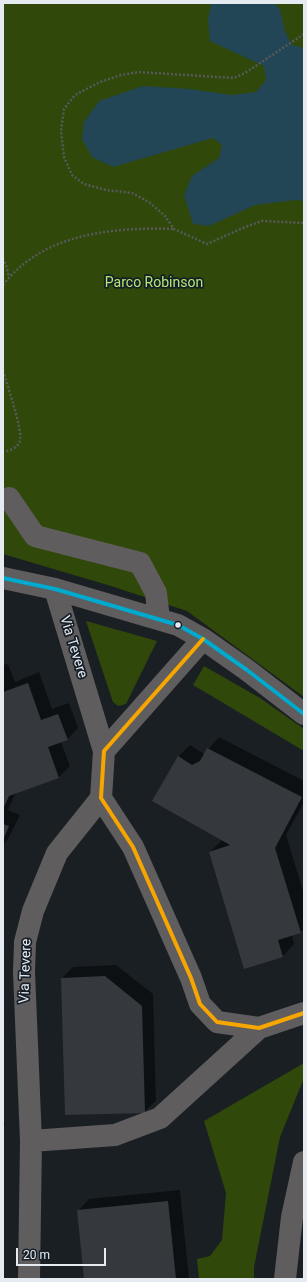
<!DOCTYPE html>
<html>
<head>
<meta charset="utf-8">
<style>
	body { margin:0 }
	#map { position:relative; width:307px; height:1282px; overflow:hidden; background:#1a1f24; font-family:Roboto,sans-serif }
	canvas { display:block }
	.frame { position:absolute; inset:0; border:4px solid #e6ebf2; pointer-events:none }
	.scale { position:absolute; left:16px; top:1248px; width:90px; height:18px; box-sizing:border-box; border:2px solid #e6ebf2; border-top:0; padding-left:5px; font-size:12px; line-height:14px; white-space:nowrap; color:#e6ebf2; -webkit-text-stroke:3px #161e28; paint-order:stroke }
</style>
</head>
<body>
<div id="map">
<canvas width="307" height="1282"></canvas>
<div class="frame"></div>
<div class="scale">20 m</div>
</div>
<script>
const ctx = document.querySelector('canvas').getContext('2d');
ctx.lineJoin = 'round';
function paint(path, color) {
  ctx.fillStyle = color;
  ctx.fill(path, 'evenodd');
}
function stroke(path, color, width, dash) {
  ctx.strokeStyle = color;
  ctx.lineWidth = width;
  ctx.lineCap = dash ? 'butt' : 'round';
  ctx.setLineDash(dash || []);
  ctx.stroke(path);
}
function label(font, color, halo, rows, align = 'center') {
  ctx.font = font + ' Roboto,sans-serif';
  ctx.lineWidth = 3.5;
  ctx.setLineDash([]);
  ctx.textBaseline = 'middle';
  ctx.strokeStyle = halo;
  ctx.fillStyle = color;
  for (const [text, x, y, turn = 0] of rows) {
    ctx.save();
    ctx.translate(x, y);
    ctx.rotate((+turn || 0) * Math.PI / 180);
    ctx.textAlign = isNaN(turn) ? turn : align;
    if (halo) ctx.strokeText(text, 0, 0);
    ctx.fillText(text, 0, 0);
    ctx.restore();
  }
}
const green = new Path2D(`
	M 3,3 L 304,3 L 304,697 L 187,611 L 111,586 L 3,554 Z
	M 86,621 L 157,641 L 126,704 L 118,706 L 113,702 Z
	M 204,666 L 260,698 L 304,729 L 304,751 L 193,685 Z
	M 304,1063 L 304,1078 L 280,1137 L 254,1267 L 254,1279 L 199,1279 L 197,1259 L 210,1256 L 222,1240 L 226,1193 L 204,1121 Z`);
const water = new Path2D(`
	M 215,3 L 274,3 L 280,9 L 285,31 L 292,45 L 304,48 L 304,201 L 295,200 L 255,205 L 209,226 L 193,224 L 184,195 L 192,176 L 219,158 L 222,145 L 213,138 L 113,167 L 92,157 L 82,139 L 84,122 L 99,101 L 143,86 L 190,89 L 232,95 L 256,92 L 266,80 L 264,66 L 210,41 L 208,19 L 211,4 Z`);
const shadow = new Path2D(`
	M 8,664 L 15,682 L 39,672 L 52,709 L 69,703 L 78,728 L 67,740 L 61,742 L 70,766 L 59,777 L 16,792 L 8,810 L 20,815 L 8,839 L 3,845 L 3,665 Z
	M 219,737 L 304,781 L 304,802 L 286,835 L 304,894 L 304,929 L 300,932 L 292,935 L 294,944 L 283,956 L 244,967 L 210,852 L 222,840 L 178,757 L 190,745 L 204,754 Z
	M 116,965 L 153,994 L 156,1101 L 144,1112 L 62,978 L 73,967 Z
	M 3,1118 L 5,1125 L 3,1127 Z
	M 180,1190 L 189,1279 L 85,1279 L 78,1211 L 89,1199 Z`);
const building = new Path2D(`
	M 28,683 L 41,720 L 58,714 L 68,740 L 48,747 L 59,778 L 9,796 L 3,809 L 3,692 Z
	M 207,748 L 302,797 L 275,848 L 301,933 L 278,940 L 283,957 L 244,969 L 209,852 L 230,845 L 152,801 L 178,756 L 192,765 L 200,761 Z
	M 3,824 L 9,826 L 3,840 Z
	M 105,976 L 142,1006 L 145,1113 L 65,1115 L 61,978 Z
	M 168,1201 L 176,1279 L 84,1279 L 77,1210 Z`);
const path = new Path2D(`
	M 304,34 L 245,73 L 234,78 L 139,72 L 121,75 L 100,82 L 75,95 L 64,109 L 61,131 L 64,157 L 72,175 L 84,184 L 106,190 L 132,193 L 149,202 L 165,216 L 174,229 L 207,244 L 245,227 L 262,221 L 304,223
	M 3,258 L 6,265 L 9,277
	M 3,285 C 43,233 113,227 174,229
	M 3,371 C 7,384 23,431 20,441 C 18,448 10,450 5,452`);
const minor = new Path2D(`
	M 9,498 L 35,536 L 140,563 L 156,593 L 159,619
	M 3,578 L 55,589 L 178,625 L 203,639 L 247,670 L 304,714
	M 55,589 L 104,751
	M 203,639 L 104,751 L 101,798 L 133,847 L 191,978 L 200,1004 L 217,1022 L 259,1028 L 304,1013
	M 31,1141 L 24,972 L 25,942 L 33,911 L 57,853 L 101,798
	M 29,1279 L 31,1141 L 115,1135 L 160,1118 L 259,1028
	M 285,1279 L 292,1217 L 304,1162`);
const bus1 = new Path2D(`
	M 3,578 L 55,589 L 178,625 L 203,639 L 247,670 L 304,714`);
const bus2 = new Path2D(`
	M 203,639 L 104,751 L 101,798 L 133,847 L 191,978 L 200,1004 L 217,1022 L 259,1028 L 304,1013`);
const markers = [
	[178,625,3.5,"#e6ebf2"]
];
const parkNames = [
	["Parco Robinson",154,283]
];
const streetNames = [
	["Via Tevere",73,647,73],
	["Via Tevere",26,971,-88]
];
paint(green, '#304809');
paint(water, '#224655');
paint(shadow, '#0007');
paint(building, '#35393d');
stroke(path, '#57595a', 2.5, [2, 2]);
stroke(minor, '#5f5d5d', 22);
stroke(bus1, '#00a9ce', 4);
stroke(bus2, '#f7a600', 4);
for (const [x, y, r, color] of markers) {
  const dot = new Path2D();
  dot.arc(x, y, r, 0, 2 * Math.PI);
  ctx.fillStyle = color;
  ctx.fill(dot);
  stroke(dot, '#161e28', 1.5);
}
label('14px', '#b2e972', '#161e28', parkNames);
label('14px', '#e6ebf2', '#161e28', streetNames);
</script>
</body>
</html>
